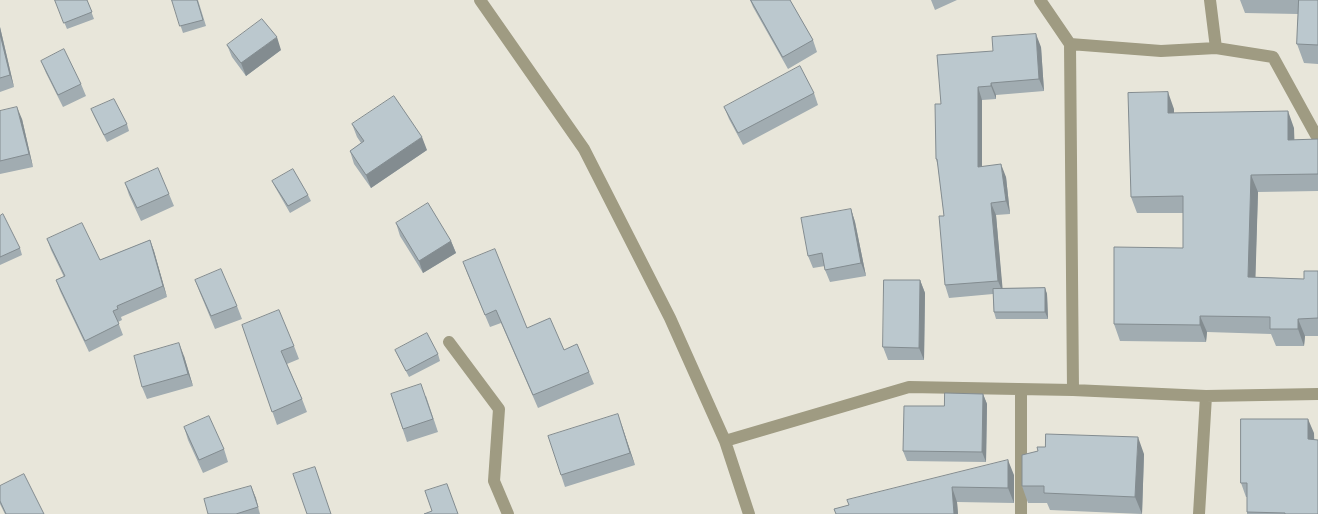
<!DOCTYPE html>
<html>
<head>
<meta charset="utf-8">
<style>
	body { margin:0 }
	canvas { display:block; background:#e8e6da }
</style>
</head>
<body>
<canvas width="1318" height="514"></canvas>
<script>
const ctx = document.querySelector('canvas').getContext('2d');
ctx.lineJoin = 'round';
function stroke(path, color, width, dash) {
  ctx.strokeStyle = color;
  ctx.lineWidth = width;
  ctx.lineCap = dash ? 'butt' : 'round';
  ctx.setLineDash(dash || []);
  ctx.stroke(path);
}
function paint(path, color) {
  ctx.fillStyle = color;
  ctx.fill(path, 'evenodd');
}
const minor = new Path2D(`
	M 480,0 L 584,149 L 670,318 L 725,441 L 749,514
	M 1040,0 L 1070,44 L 1073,390
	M 1210,0 L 1216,48
	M 1070,44 L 1161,51 L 1216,48 L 1273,57 L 1316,135 L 1318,135
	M 449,342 L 499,409 L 494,481 L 508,514
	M 725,441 L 909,387 L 1073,390 L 1206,396 L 1318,394
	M 1021,514 L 1021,390
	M 1199,514 L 1206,396`);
const wall = new Path2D(`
	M 55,0 L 87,0 L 94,19 L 67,29 Z
	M 172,0 L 198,0 L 206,26 L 183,33 Z
	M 750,0 L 790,0 L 813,40 L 817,52 L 788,69 L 753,7 Z
	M 931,0 L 957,0 L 935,10 Z
	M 1240,0 L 1318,0 L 1318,64 L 1304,63 L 1297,44 L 1298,14 L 1245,13 Z
	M 0,27 L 14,87 L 0,92 Z
	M 227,45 L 281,50 L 246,76 L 232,57 Z
	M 1041,47 L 1044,91 L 996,95 L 996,99 L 982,100 L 982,166 L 1006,177 L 1010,214 L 996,215 L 1002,288 L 1045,288 L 1047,294 L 1048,319 L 996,319 L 994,312 L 993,294 L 949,298 L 945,285 L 944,216 L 938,166 L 936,159 L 941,104 Z
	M 41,61 L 81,84 L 86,96 L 63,107 L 46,73 Z
	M 814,93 L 818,105 L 743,145 L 729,119 L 724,107 Z
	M 91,109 L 127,124 L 129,131 L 107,142 L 94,116 Z
	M 1174,109 L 1174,113 L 1294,128 L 1294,140 L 1318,139 L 1318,191 L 1258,192 L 1255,277 L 1304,279 L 1318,271 L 1318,336 L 1305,336 L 1304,346 L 1276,346 L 1271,334 L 1207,332 L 1206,342 L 1120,341 L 1114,324 L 1183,248 L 1183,213 L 1137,213 L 1131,197 Z
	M 0,111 L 22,119 L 33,167 L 0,174 Z
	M 352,124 L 427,150 L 371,188 L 354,164 L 350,151 L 361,143 L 357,137 Z
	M 272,181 L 308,195 L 311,201 L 290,213 L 275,187 Z
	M 125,183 L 169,194 L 174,206 L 141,221 L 129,195 Z
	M 851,209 L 855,222 L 866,276 L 830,282 L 825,270 L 825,266 L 813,268 L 808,256 Z
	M 0,216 L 20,248 L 22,255 L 0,265 Z
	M 396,223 L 451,241 L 456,253 L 423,273 L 400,236 Z
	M 47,239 L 100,260 L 150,240 L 154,251 L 167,297 L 121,317 L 122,320 L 118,322 L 123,335 L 89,352 L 60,291 L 56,280 L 64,277 L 51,250 Z
	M 463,262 L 527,328 L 564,350 L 589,372 L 594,384 L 538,408 L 501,323 L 490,327 L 468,275 Z
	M 195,280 L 237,306 L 242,319 L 215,329 L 200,293 Z
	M 920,280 L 925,293 L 924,360 L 888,360 L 883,347 Z
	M 242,325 L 294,346 L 299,359 L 287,364 L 302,399 L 307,412 L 277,425 Z
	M 395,350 L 438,354 L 440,361 L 409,377 L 398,356 Z
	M 184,356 L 193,386 L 147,399 L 142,387 Z
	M 391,394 L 426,396 L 438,432 L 407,442 Z
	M 983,394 L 987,404 L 986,462 L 907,461 L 903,451 L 944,406 Z
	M 622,426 L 635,465 L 565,487 L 561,475 Z
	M 184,427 L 224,449 L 228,462 L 203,473 L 188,440 Z
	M 1314,433 L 1318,514 L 1247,514 L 1247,497 L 1246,497 L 1241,483 Z
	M 1144,454 L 1142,514 L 1050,510 L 1047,503 L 1028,503 L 1022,486 Z
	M 1014,475 L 1014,503 L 957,502 L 958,514 L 836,514 L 834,509 Z
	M 0,486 L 44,514 L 5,514 L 0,504 Z
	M 251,486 L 260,514 L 208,514 Z`);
const shadedWall = new Path2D(`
	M 0,27 L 14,87 L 10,75 L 0,34 Z
	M 1036,34 L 1041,47 L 1044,91 L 1039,79 Z
	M 277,37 L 281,50 L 246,76 L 241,63 Z
	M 991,83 L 996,95 L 996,99 L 991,86 Z
	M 978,87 L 982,100 L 982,180 L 978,167 Z
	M 1168,92 L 1174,109 L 1174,130 L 1168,113 Z
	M 17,107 L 22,119 L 33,167 L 29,154 Z
	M 1288,111 L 1294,128 L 1295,157 L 1288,140 Z
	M 422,137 L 427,150 L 371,188 L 366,175 Z
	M 1001,164 L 1006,177 L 1010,214 L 1006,201 Z
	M 1251,175 L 1258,192 L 1255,294 L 1248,277 Z
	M 991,203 L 996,215 L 1003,293 L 998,281 Z
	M 851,209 L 855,222 L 866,276 L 861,263 Z
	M 150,240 L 154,251 L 167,297 L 163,286 Z
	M 451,241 L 456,253 L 423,273 L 419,261 Z
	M 920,280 L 925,293 L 924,360 L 919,348 Z
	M 1045,288 L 1047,294 L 1048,319 L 1045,312 Z
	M 1200,316 L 1207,332 L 1206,342 L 1200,325 Z
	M 1298,319 L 1305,336 L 1304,346 L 1298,329 Z
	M 179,343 L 184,356 L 193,386 L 188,374 Z
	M 983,394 L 987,404 L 986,462 L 982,452 Z
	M 618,414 L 635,465 L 630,453 Z
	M 1308,419 L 1314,433 L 1314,454 L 1308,439 Z
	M 1138,437 L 1144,454 L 1142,514 L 1135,497 Z
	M 1008,460 L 1014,475 L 1014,503 L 1008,488 Z
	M 251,486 L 256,498 L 260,514 L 258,507 Z
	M 952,487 L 957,502 L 958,514 L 954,514 Z`);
const building = new Path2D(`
	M 55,0 L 87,0 L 92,12 L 64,23 Z
	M 172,0 L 197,0 L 203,20 L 180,26 Z
	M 751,0 L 790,0 L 813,40 L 783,57 Z
	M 1299,0 L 1318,0 L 1318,45 L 1297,44 Z
	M 262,19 L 277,37 L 241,63 L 227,45 Z
	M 0,34 L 10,75 L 0,78 Z
	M 1036,34 L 1039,79 L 991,83 L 991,86 L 978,87 L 978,167 L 1001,164 L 1006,201 L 991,203 L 998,281 L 945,285 L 939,216 L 944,216 L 937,159 L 936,159 L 935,104 L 941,104 L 937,55 L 993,51 L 992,37 Z
	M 64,49 L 81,84 L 58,95 L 41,61 Z
	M 800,66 L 814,93 L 738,133 L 724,107 Z
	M 1168,92 L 1168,113 L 1288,111 L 1288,140 L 1318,139 L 1318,174 L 1251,175 L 1248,277 L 1304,279 L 1304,271 L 1318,271 L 1318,318 L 1298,319 L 1298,329 L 1270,329 L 1270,317 L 1200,316 L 1200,325 L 1114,324 L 1114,247 L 1183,248 L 1183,196 L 1131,197 L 1128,93 Z
	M 394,96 L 422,137 L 366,175 L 350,151 L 364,141 L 352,124 Z
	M 114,99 L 127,124 L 104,135 L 91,109 Z
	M 17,107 L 29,154 L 0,161 L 0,111 Z
	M 158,168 L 169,194 L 137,208 L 125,183 Z
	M 293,169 L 308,195 L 288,206 L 272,181 Z
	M 428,203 L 451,241 L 419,261 L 396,223 Z
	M 851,209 L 861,263 L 825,270 L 822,253 L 808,256 L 801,218 Z
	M 3,214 L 20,248 L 0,257 L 0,216 Z
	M 82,223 L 100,260 L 150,240 L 163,286 L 117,306 L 118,309 L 113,311 L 119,324 L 85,341 L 56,280 L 65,276 L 47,239 Z
	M 495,249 L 527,328 L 550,318 L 564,350 L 577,344 L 589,372 L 533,395 L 496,310 L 485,315 L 463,262 Z
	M 221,269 L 237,306 L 211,316 L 195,280 Z
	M 884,280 L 920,280 L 919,348 L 883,347 Z
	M 1045,288 L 1045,312 L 994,312 L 993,289 Z
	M 279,310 L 294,346 L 281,351 L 302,399 L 272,412 L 242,325 Z
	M 427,333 L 438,354 L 406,371 L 395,350 Z
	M 179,343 L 188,374 L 142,387 L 134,356 Z
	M 421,384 L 433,419 L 403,429 L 391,394 Z
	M 945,393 L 983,394 L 982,452 L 903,451 L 904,406 L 944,406 Z
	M 618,414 L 630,453 L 561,475 L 548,436 Z
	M 209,416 L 224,449 L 199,460 L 184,427 Z
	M 1241,419 L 1308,419 L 1308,439 L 1318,440 L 1318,514 L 1285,514 L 1285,513 L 1247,512 L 1247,483 L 1241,483 Z
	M 1046,434 L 1138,437 L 1135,497 L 1044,493 L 1044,486 L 1022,486 L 1022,455 L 1038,451 L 1037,447 L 1045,447 Z
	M 1008,460 L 1008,488 L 952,487 L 954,514 L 836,514 L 834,509 L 849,505 L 847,500 Z
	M 315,467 L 331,514 L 307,514 L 293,474 Z
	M 24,474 L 44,514 L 6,514 L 0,501 L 0,486 Z
	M 447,484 L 458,514 L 424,514 L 432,511 L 425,491 Z
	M 251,486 L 258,507 L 236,514 L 208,514 L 204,499 Z`);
stroke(minor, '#9f9b82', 12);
paint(wall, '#a1acb1');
paint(shadedWall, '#838c90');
paint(building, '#bbc8ce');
stroke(building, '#838c90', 1);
</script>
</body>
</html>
